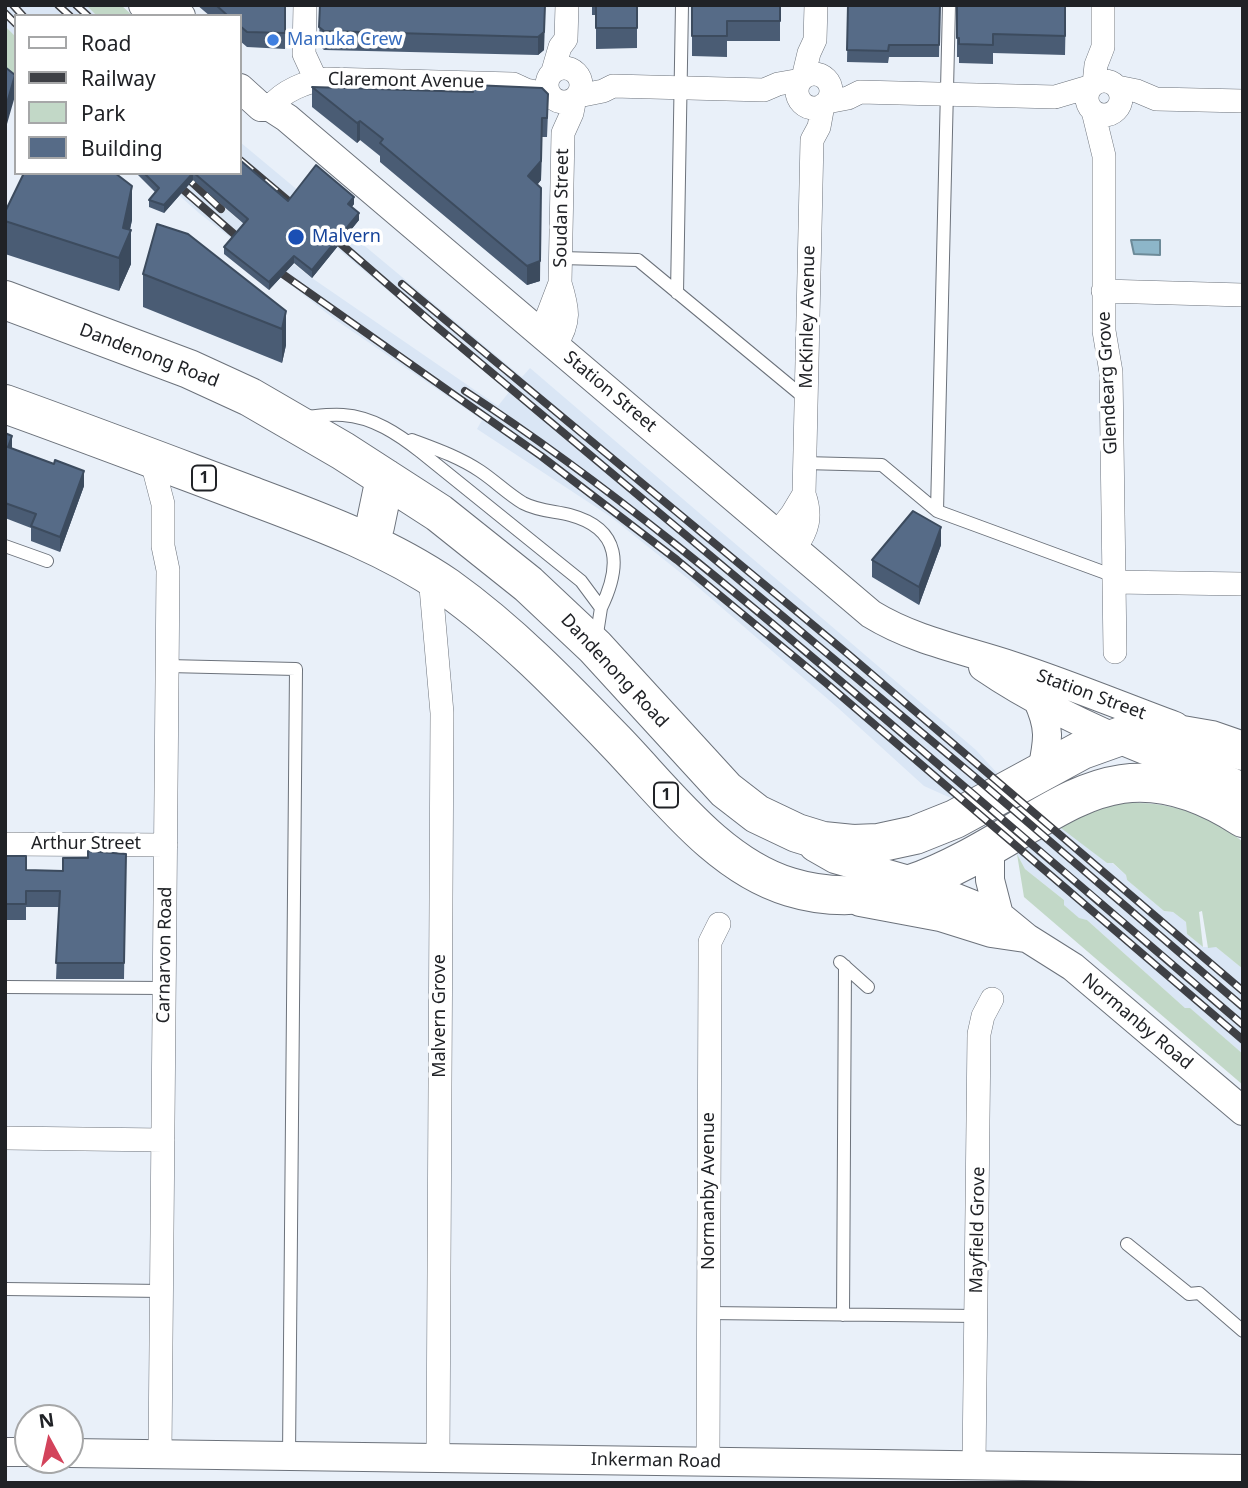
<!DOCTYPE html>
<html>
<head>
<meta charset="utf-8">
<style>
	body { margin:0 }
	#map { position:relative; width:1248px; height:1488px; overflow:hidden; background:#e9f0f9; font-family:"Noto Sans",sans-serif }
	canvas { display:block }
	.frame { position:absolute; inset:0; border:7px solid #202226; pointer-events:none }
	.legend { position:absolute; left:14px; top:14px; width:228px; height:161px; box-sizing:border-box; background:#fff; border:2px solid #a6a7a8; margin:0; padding:9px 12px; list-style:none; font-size:21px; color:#202226 }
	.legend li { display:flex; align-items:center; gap:14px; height:35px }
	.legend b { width:35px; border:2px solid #a6a7a8 }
	.north { position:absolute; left:14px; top:1404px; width:70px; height:70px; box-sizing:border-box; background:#fff; border:2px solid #a6a7a8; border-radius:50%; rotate:352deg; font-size:19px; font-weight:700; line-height:28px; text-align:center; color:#202226 }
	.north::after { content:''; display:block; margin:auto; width:24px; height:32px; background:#d3435b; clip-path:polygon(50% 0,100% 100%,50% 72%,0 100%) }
</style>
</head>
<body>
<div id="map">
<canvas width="1248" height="1488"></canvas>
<div class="frame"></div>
<ul class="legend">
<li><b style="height:9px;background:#fff"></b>Road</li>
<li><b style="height:9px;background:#3e4045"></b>Railway</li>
<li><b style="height:19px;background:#c2d8c7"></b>Park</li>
<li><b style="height:19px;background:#566b87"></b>Building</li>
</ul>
<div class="north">N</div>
</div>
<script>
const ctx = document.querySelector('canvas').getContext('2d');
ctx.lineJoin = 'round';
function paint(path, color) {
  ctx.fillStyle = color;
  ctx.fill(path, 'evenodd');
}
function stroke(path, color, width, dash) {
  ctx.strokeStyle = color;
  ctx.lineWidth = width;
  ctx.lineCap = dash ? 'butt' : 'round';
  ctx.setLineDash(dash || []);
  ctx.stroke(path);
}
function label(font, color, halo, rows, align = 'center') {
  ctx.font = font + ' "Noto Sans",sans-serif';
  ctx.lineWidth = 7;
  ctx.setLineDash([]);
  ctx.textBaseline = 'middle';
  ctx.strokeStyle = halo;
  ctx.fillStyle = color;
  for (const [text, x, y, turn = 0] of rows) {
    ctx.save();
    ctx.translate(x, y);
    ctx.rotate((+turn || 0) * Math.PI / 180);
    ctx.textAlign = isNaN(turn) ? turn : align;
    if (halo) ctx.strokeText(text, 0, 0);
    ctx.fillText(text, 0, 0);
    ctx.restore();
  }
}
const built = new Path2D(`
	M 5,5 L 86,5 L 97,16 L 16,16 L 16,37 L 5,26 Z
	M 240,142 L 522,377 L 530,368 L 976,750 L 998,774 L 953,799 L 924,786 L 837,707 L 692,582 L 611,517 L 477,429 L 482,420 L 333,318 L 199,213 L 154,173 L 184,173 L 256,235 L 309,276 L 498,406 L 509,392 L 240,167 Z
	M 1061,828 L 1069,832 L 1107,863 L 1112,863 L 1126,875 L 1127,880 L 1164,911 L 1173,912 L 1186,922 L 1187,934 L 1203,947 L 1216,947 L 1243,969 L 1243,1054 L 1190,1009 L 1185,1008 L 1087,920 L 1079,919 L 1064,905 L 1064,900 L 1025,869 L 1017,854 Z`);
const green = new Path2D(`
	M 86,5 L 121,5 L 133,16 L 97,16 Z
	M 5,26 L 16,37 L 16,96 L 5,87 Z
	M 1122,803 C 1167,801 1208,813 1243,842 L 1243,969 L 1216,947 L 1208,948 L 1202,911 L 1199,912 L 1203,947 L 1187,934 L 1186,922 L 1173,912 L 1164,911 L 1127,880 L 1126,875 L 1113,863 L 1107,863 L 1057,825 L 1093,809 Z
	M 1017,854 L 1025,869 L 1064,900 L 1064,905 L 1079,918 L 1087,920 L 1185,1008 L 1190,1008 L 1243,1054 L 1243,1085 L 1024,897 Z`);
const water = new Path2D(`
	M 1131,240 L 1160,240 L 1160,255 L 1134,254 Z`);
const service = new Path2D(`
	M 561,258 L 638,260 L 806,399
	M 677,293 L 682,5
	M 304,417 C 317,416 330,414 343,415 C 373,417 398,434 421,452 L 581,581 L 601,608 L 596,640
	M 412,440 C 436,449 459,457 480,471 C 495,481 508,494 523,503 C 538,511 554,511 570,515 C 622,529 621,567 601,608
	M 804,463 L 882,465 L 937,511 L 1114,576
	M 937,511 L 949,5
	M 5,546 L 47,561
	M 168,666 L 296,669 L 289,1455
	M 840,962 L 868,987
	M 5,987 L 165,988
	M 1127,1244 L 1189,1294 L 1199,1293 L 1243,1331
	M 5,1289 L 162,1291
	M 708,1313 L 977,1316
	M 843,1315 L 845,966`);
const minor = new Path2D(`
	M 305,5 L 304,54 L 316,80
	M547 85a17 17 0 1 1 34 0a17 17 0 1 1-34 0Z
	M 553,71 L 560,47 L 566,39 L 567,5
	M797 91a17 17 0 1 1 34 0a17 17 0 1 1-34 0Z
	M 803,78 L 809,53 L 815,40 L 816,5
	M1087 98a17 17 0 1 1 34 0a17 17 0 1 1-34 0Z
	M 1094,84 L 1096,65 L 1103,47 L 1103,5
	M 1117,87 L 1137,91 L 1156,99 L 1243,101
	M 578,96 L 603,91 L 613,86 L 764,90 L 778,84 L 801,80
	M 827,102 L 848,98 L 860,92 L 1055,97 L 1092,86
	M 270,107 C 283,91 306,81 327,79 L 513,84 L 526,90 L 550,95
	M 1093,111 L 1104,156 L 1104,331 L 1111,372 L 1115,652
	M 1103,291 L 1243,295
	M 537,329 L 547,317 L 560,283
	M 555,346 C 571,322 568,309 560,283 L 563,133 L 572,113 L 575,98
	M 151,458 L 163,504 L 163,546 L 168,570 L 160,1454
	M 777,533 L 792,514 L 804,494
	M 795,548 C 808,530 812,516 804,494 L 812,140 L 819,127 L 823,105
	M 430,576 L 442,713 L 438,1457
	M 1114,582 L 1243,584
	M 5,844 L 166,845
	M 5,1138 L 163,1140
	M 708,1461 L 710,959 L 710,942 L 719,924
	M 974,1465 L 979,1034 L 983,1016 L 992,999`);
const tertiary = new Path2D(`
	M 143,5 L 156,16
	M 169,5 L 181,16
	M 240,88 L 261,107 L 270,107 L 287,118 L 871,614 C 915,641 965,650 1013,666 C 1068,684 1121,706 1175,726
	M 983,667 C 1034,702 1094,730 1152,753 C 1183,765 1214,770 1243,788
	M 1037,699 C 1051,728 1048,741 1042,771
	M 814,847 L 835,859 L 919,883 L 999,915 L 1027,938 L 1073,967 L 1243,1111
	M 990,847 L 990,880 L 999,915
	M 860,902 L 940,917 L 991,933 L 1025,938
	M 5,1452 L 28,1452
	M 70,1453 L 1243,1469`);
const trunk = new Path2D(`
	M 5,300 L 189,369 L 250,397 L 343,451 L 439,513 L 528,584 L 595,647 L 726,790 L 757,814 L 797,833 L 823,841 L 853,844 L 878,843 L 915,835 L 955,819 L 1082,750 L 1124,735 L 1149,732 L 1176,734 L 1211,740 L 1243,751
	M 5,404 C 86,433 167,464 247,494 C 316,520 386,545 447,587 C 510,632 563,687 616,742 C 666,794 719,866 790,887 C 881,915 954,868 1030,823 C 1059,806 1088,789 1122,784 C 1166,778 1206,794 1243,818
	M 369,542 L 375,526 L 385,478`);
const rail = new Path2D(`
	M 13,5 L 23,16
	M 58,5 L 70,16
	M 76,5 L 88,16
	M 5,13 L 16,24
	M 240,160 L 304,214
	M 164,173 L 249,247
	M 182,173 L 221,209
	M 326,231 L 430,321 L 982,783 L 1243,1007
	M 267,263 L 541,456 L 677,560 L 826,683 L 1243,1040
	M 402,284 L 848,654 L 1243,991
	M 465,391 C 611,486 744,599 877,712 C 999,816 1121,920 1243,1025`);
const wall = new Path2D(`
	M 197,5 L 286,5 L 285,49 L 247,47 L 240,41 L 240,16 L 210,16 Z
	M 320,5 L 545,5 L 544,50 L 538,55 L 324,50 L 319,45 Z
	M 592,5 L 637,5 L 637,48 L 596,49 L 596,15 L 592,15 Z
	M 692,5 L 780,5 L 780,41 L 727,41 L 727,57 L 692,56 Z
	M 848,5 L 940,5 L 939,57 L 889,57 L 888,63 L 847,62 Z
	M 957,5 L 1066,5 L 1065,55 L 993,53 L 993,64 L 959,63 L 959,57 L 957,57 Z
	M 312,87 L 548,113 L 547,137 L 542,137 L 541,180 L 537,185 L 540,281 L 527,285 L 380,162 L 380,156 L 360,140 L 357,143 L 312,107 Z
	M 136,173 L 240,173 L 288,201 L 354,204 L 352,207 L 359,220 L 312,278 L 294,263 L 269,290 L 224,254 L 224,247 L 244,224 L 193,180 L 164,213 L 149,207 L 149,200 L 155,192 Z
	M 5,212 L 132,220 L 130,230 L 131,264 L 119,291 L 5,254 Z
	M 143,274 L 286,311 L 286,345 L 282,363 L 143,307 Z
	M 5,433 L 12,448 L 84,486 L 60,552 L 31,541 L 31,528 L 5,518 Z
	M 941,545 L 919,605 L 872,577 L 872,560 Z
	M 126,854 L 124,979 L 56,979 L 59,907 L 26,907 L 26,920 L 5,920 L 5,856 L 26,870 L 63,871 L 88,858 Z`);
const shadedWall = new Path2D(`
	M 545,5 L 544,50 L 538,55 L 538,37 Z
	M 15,75 L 15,96 L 5,131 L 5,110 Z
	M 242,116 L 242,123 L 240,126 L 240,119 Z
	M 360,121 L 360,140 L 357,143 L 357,123 Z
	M 542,137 L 541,180 L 528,196 L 528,176 Z
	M 193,173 L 193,180 L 164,213 L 164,205 Z
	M 132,186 L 132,220 L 128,237 L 131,230 L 131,264 L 119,291 L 119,258 L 123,228 Z
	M 541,188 L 540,281 L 527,285 L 527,266 Z
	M 354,197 L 354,204 L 348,211 L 348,204 Z
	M 359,213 L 359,220 L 312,278 L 312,270 Z
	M 294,256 L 294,263 L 269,290 L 269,282 Z
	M 286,311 L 286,345 L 282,363 L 282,329 Z
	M 12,436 L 12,451 L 8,447 Z
	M 84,471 L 84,486 L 60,552 L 60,537 Z
	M 941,527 L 941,545 L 919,605 L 919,587 Z`);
const building = new Path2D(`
	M 216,5 L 285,5 L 285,33 L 247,32 L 240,26 L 240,16 L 228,16 Z
	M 320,5 L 545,5 L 544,32 L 538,37 L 324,31 L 319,27 Z
	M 596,5 L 637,5 L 637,28 L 596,28 Z
	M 692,5 L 780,5 L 780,21 L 727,21 L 727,36 L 692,36 Z
	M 848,5 L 940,5 L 939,45 L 889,45 L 888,51 L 847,50 Z
	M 957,5 L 1065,5 L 1065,36 L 993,34 L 993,45 L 959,44 L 959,38 L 957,38 Z
	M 5,67 L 15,75 L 5,110 Z
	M 473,85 L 542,88 L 548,94 L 547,118 L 542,118 L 541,161 L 528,176 L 541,188 L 540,261 L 527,266 L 380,143 L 383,139 L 360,121 L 357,123 L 312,87 L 473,92 Z
	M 240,160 L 288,201 L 316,165 L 354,197 L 348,204 L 359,213 L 312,270 L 294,256 L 269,282 L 224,247 L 248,219 L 194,173 L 240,173 Z
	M 24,173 L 115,173 L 132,186 L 123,228 L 131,230 L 119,258 L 5,221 L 5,212 Z
	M 144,173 L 193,173 L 164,205 L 149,200 L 159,188 Z
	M 157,224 L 188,234 L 286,311 L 282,329 L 143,274 Z
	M 5,433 L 12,436 L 8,447 L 54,464 L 55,460 L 84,471 L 60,537 L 31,526 L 36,514 L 5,503 Z
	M 913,511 L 941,527 L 919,587 L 872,560 Z
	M 88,851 L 126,854 L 124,963 L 56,963 L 60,891 L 26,891 L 26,904 L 5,904 L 5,856 L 26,856 L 26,870 L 63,871 L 63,858 L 88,858 Z`);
const markers = [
	[273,40,7,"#3f7fe0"],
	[296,237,9,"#1a4fb4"]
];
const shields = [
	[204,478,24],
	[666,795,24]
];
const shieldNames = [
	["1",204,478],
	["1",666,795]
];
const shopNames = [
	["Manuka Crew",287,40]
];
const streetNames = [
	["Claremont Avenue",406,81,1],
	["Soudan Street",562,208,-89],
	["McKinley Avenue",808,317,-89],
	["Dandenong Road",149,356,21],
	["Glendearg Grove",1108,383,-93],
	["Station Street",610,392,40],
	["Dandenong Road",614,671,47],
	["Station Street",1091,695,20],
	["Arthur Street",86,844],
	["Carnarvon Road",165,955,-89],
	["Malvern Grove",440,1016,-90],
	["Normanby Road",1137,1022,40],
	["Normanby Avenue",709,1191,-90],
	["Mayfield Grove",978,1230,-89],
	["Inkerman Road",656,1461,1]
];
const transitNames = [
	["Malvern",312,237]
];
paint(built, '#dae6f5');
paint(green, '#c2d8c7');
paint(water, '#8db6c9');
stroke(water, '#6c8a98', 2);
stroke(service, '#6c727b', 14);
stroke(minor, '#6c727b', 24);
stroke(tertiary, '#6c727b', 30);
stroke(trunk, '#6c727b', 40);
stroke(service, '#fff', 12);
stroke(minor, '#fff', 23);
stroke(tertiary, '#fff', 28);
stroke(trunk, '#fff', 38);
stroke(rail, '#3e4045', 8);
stroke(rail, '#fff', 5, [16]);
paint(wall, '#4a5c74');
paint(shadedWall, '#3c4b5e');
paint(building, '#566b87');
stroke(building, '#3c4b5e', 2);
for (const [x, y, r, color] of markers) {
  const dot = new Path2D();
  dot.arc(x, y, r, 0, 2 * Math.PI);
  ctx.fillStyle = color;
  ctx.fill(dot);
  stroke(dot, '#fff', 2.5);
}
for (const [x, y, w] of shields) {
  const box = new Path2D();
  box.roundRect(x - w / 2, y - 12.5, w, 25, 5);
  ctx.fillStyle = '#fff';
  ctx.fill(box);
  stroke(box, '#202226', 2);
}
label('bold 16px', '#202226', null, shieldNames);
label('18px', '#366cbe', '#fff', shopNames, 'left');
label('18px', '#202226', '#fff', streetNames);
label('18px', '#164399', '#fff', transitNames, 'left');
</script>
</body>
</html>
